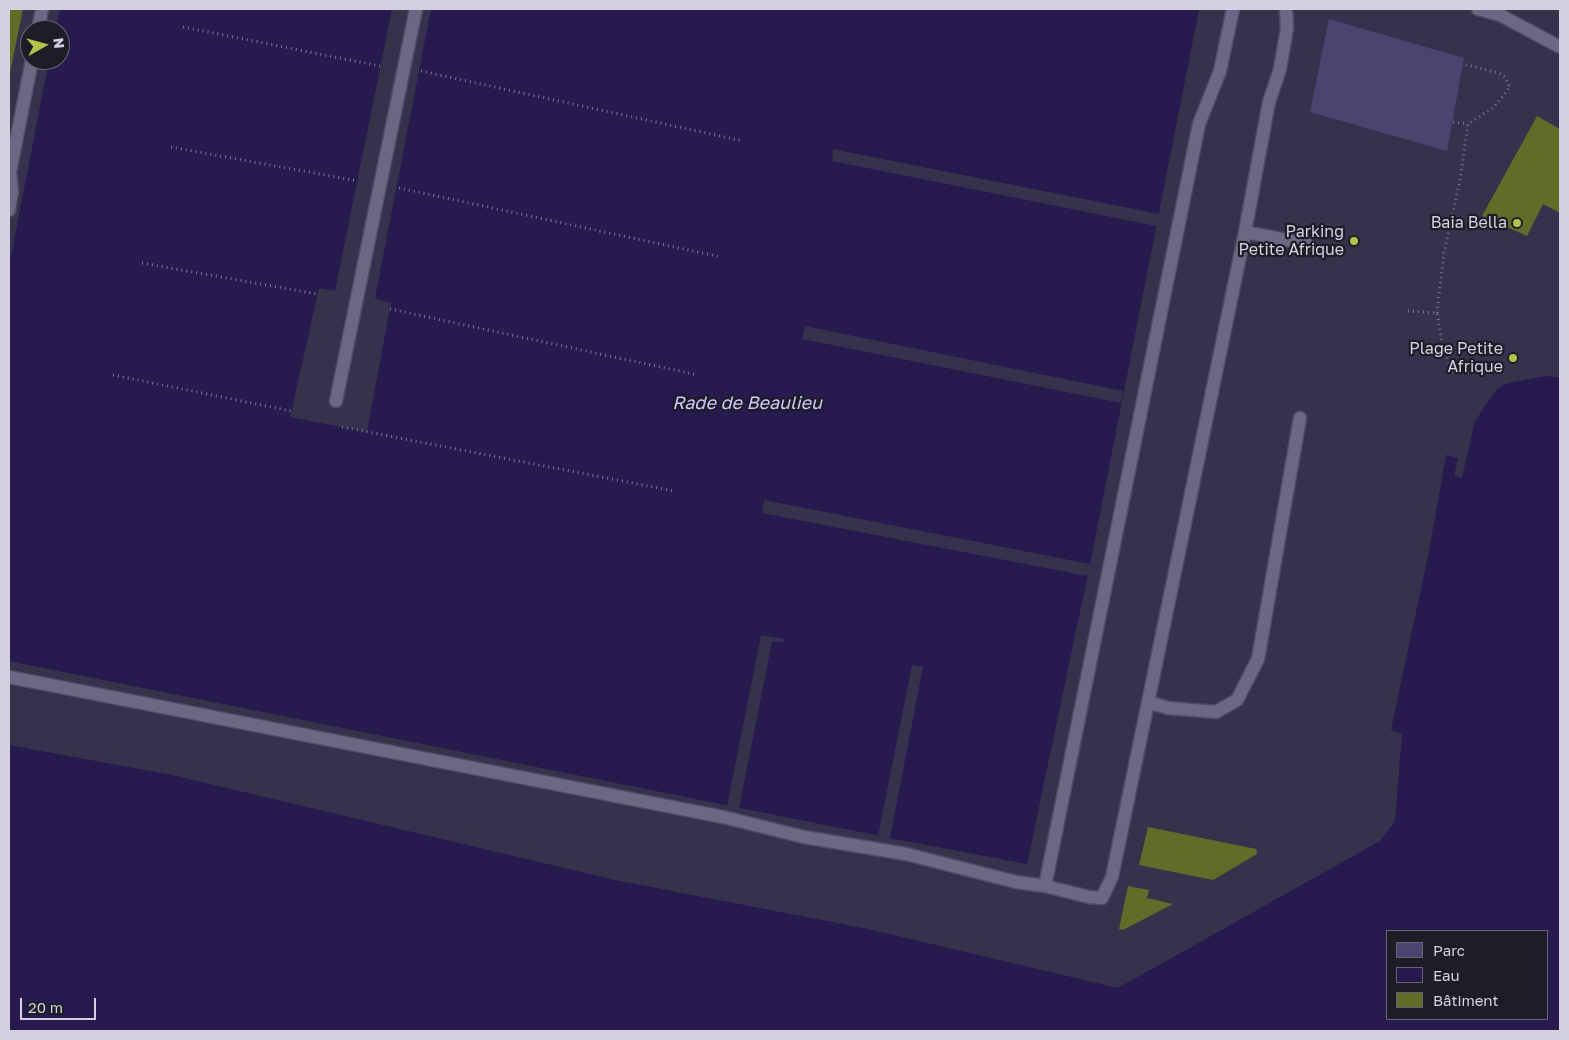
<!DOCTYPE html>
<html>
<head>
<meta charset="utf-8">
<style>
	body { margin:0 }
	#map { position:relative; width:1569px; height:1040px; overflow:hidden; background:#35324b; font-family:"Golos Text",sans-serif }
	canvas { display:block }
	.frame { position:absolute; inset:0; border:10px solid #d3d1e1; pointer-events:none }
	.legend { position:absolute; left:1386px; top:930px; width:162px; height:90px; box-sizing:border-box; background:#1d1c27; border:1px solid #666471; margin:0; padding:6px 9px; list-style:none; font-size:15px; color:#d3d1e1 }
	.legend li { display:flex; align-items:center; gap:10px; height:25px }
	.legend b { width:25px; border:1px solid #666471 }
	.north { position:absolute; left:20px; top:20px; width:50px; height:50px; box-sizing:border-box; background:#1d1c27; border:1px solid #666471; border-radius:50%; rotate:83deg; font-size:14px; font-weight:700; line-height:20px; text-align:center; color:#d3d1e1 }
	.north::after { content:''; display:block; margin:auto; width:18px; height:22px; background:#b3c24b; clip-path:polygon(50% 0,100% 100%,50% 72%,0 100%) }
	.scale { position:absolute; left:20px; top:998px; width:76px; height:22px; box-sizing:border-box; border:2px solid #d3d1e1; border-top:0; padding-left:6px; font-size:15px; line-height:18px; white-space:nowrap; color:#d3d1e1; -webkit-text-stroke:4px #1d1c27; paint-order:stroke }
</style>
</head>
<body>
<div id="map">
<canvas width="1569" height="1040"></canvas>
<div class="frame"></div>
<ul class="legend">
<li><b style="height:14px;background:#4a4470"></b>Parc</li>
<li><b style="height:14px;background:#261a4e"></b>Eau</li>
<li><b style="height:14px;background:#636b28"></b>Bâtiment</li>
</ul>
<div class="north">N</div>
<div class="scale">20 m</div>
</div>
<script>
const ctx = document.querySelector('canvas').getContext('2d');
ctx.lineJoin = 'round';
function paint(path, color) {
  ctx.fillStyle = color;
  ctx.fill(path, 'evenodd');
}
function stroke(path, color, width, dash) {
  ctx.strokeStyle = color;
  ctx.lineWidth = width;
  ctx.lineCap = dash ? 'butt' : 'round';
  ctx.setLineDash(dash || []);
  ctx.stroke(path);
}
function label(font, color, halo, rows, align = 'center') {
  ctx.font = font + ' "Golos Text",sans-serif';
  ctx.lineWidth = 4.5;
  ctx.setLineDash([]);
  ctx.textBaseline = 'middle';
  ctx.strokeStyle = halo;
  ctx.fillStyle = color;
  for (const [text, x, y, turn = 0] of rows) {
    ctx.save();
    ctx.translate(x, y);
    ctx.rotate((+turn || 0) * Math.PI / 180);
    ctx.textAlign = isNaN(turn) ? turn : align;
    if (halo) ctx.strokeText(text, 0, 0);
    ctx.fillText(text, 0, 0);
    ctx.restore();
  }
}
const green = new Path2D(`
	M 1329,19 L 1464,58 L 1447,151 L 1310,112 Z`);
const water = new Path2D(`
	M 60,9 L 392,9 L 335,291 L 319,288 L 290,417 L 367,432 L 391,303 L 375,298 L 431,9 L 1199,9 L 1090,564 L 1027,864 L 890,838 L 9,661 L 9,267 L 49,60 L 60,60 L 60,30 L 55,30 Z
	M 1546,376 L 1560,378 L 1560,1031 L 9,1031 L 9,745 L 172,775 L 615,880 L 868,929 L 1118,988 L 1380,841 L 1395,821 L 1402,734 L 1391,730 L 1430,546 L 1446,455 L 1458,458 L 1454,476 L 1462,478 L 1475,421 L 1496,390 L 1505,384 L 1514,382 ZM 1548,931 L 1548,1019 L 1388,1019 L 1388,931 Z`);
const pier = new Path2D(`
	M 833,149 L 1159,214 L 1156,226 L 832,161 Z
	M 805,326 L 1123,391 L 1121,403 L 802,339 Z
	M 764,500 L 1090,564 L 1087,576 L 762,513 Z
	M 761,635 L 784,639 L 783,642 L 772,642 L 739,808 L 727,806 Z
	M 912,665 L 923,667 L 890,838 L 878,836 Z`);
const building = new Path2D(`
	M 9,9 L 23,9 L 10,73 L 9,73 Z
	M 1537,116 L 1560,129 L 1560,213 L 1543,204 L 1527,236 L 1482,216 Z
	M 1148,827 L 1256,849 L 1257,854 L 1213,880 L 1139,865 Z
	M 1128,886 L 1149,890 L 1147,898 L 1173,904 L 1123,930 L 1119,929 Z`);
const path = new Path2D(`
	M 183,27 L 380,66
	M 421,71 L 743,141
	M 1453,122 L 1468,124
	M 171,147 L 358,181
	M 399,188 L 721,257
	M 142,263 L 317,294
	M 390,309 L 698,375
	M 1408,311 L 1437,313 C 1441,334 1442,355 1454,372 L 1478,373
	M 1437,313 L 1444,253 L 1460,180 L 1468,124 L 1494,107 L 1510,87 L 1505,77 L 1499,73 L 1463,64
	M 113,375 L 291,411
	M 342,427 L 674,491`);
const lane = new Path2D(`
	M 1233,9 L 1220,71 L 1199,124 L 1045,886 L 1089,897 L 1102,898 L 1112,877 L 1245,232 L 1269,102 L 1280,69 L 1287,28 L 1286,9
	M 1478,9 L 1500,15 L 1560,47
	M 38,30 L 42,9
	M 9,210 L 12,192 L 10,172 L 32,60
	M 1245,232 L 1307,244
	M 336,401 L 416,9
	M 9,677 L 723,817 L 804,837 L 906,854 L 1016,882 L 1045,886
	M 1148,702 L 1168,708 L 1216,712 L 1237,700 L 1258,659 L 1300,418`);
const markers = [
	[1517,223,5,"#b3c24b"],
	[1354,241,5,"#b3c24b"],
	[1513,358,5,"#b3c24b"]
];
const poiNames = [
	["Baia Bella",1507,223],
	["Parking",1344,232],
	["Petite Afrique",1344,250],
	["Plage Petite",1503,349],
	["Afrique",1503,367]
];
const waterNames = [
	["Rade de Beaulieu",747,403]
];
paint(green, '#4a4470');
paint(water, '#261a4e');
paint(pier, '#35324b');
paint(building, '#636b28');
stroke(lane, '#504d62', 15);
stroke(path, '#7b798e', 3, [1, 4]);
stroke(lane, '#6b6884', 12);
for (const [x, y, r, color] of markers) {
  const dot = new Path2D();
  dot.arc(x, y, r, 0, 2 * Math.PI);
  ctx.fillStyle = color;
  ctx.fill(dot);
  stroke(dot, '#1d1c27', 2);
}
label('16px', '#d3d1e1', '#1d1c27', poiNames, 'right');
label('italic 18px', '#cec8fd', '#1d1c27', waterNames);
</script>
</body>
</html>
